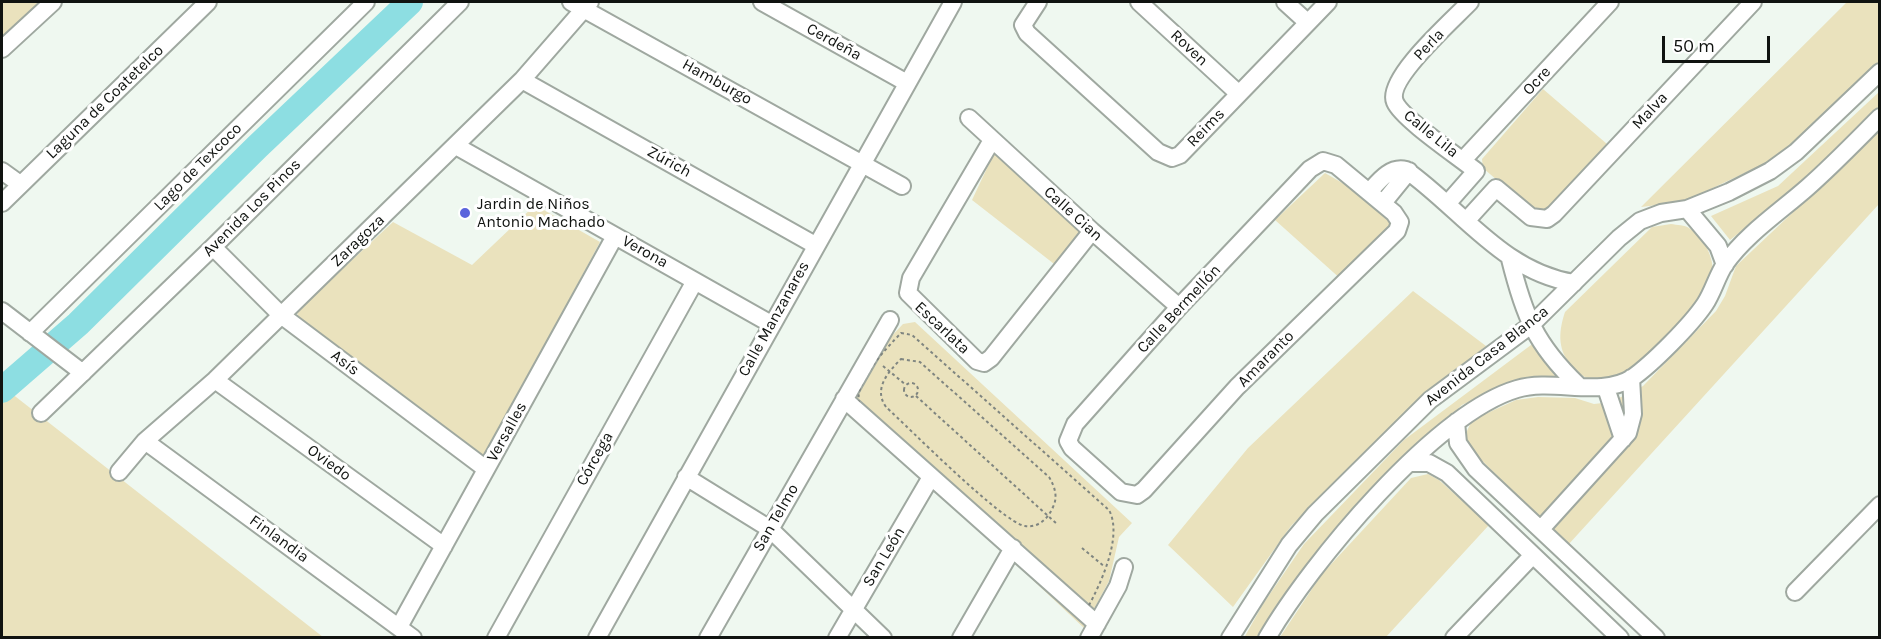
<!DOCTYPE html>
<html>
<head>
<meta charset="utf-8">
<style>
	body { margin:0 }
	#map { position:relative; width:1881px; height:639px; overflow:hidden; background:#eff8f0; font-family:Karla,sans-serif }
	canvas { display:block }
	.frame { position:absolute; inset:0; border:3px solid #101310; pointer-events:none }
	.scale { position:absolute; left:1662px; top:36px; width:108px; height:27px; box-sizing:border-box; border:3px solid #101310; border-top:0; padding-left:8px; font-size:18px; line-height:21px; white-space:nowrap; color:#101310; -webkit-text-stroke:4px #fff; paint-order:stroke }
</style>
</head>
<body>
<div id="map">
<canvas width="1881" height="639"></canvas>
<div class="frame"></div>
<div class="scale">50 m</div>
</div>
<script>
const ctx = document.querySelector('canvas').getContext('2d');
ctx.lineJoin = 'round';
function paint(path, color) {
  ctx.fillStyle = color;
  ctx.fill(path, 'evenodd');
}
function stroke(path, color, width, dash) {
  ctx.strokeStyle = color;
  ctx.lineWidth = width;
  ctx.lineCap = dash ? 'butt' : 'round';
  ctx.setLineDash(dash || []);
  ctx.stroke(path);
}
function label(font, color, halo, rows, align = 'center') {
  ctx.font = font + ' Karla,sans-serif';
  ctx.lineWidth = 6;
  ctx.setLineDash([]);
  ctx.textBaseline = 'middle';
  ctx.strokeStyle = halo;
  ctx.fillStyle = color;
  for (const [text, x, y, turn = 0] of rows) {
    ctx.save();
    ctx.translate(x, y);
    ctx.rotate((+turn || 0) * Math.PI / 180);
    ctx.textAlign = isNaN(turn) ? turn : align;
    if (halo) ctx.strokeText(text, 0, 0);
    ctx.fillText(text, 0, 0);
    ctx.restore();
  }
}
const green = new Path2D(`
	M 2,2 L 44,2 L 2,43 Z
	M 1847,2 L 1879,2 L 1879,62 L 1785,154 L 1683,202 L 1641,207 Z
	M 1543,89 L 1607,144 L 1552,209 L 1535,213 L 1483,168 L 1482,159 Z
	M 1879,92 L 1879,108 L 1782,199 L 1730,240 L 1711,216 L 1778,186 Z
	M 1879,131 L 1879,204 L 1568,545 L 1466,445 L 1467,431 L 1472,420 L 1516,400 L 1538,397 L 1575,398 L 1594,404 L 1611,402 L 1643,386 L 1716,311 L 1725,296 L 1736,266 Z
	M 996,149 L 1086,232 L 1058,267 L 972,200 Z
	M 1325,173 L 1365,196 L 1392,217 L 1394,232 L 1343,281 L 1275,220 Z
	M 535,205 L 600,242 L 487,454 L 481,454 L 298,318 L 297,311 L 393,222 L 472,265 Z
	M 1671,224 C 1677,225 1685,225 1689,228 C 1710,241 1719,271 1709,293 C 1703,306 1684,319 1673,329 C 1646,356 1607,409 1570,364 C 1557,348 1559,330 1565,312 L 1652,227 Z
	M 1413,291 L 1486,346 L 1417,403 L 1291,526 L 1233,607 L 1168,545 L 1248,448 Z
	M 915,322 L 1132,523 L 1119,537 L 1109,581 L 1084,628 L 1020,568 L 1016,544 L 945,478 L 924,478 L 854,416 L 853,393 L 873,356 L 903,324 Z
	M 1535,342 L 1540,356 L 1556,377 L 1512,381 L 1462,405 L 1393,469 L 1260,637 L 1244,638 L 1263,604 L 1304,544 L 1404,440 Z
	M 2,386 L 323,637 L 2,637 Z
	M 1428,474 L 1439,480 L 1489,525 L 1386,637 L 1280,637 L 1322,574 L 1411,478 Z`);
const river = new Path2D(`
	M 2,390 L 78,324 L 257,147 L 410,2`);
const path = new Path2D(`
	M 901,333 L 912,335 L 1109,510 C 1123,536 1101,583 1088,607 L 860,406 C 851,384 886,349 901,333 Z
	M 901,359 L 920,362 L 1049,477 C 1055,487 1058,497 1053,507 C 1048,519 1038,528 1025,526 C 1003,523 908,427 886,407 C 873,389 888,372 901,359 Z
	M 883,366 L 906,385
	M904 390a7 7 0 1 1 14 0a7 7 0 1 1-14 0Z
	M 916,396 L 1058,525
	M 1082,548 L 1105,567`);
const minor = new Path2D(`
	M 571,2 L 902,186
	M 762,2 L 907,83
	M 1038,2 L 1023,25 L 1027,33 L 1158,152 L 1172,158 L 1180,155 L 1328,2
	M 1139,2 L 1239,94
	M 1285,2 L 1307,22
	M 2,49 L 53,2
	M 522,80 L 815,245
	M 969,118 L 1092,231 L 1179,307
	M 992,140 L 911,278 L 908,293 L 977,361 L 984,363 L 991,358 L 1092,231
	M 456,146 L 771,324
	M 1463,160 L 1610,2
	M 1323,161 L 1336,165 L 1394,213 L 1400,222 L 1397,231 L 1237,387 L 1144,490 L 1137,495 L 1121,492 L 1072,448 L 1068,441 L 1075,424 L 1179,307 L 1310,169 Z
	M 2,171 L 20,184
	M 1369,192 C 1379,181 1390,166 1406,170 C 1461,209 1503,272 1574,283
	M 2,203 L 208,2
	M 1383,203 L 1409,171
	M 1447,204 L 1476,171 C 1459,157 1402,119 1395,102 C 1385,79 1454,19 1470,2
	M 1687,209 L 1718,246 L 1725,265
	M 1466,221 L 1496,188 L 1531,217 L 1547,219 L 1554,214 L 1753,2
	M 213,247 L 281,315 L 486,469
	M 1510,259 C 1524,315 1535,344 1578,385
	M 2,311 L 83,373
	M 30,333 L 366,2
	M 215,380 L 444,546
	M 1606,388 L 1623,439
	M 844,399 L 1097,624
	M 41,413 L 213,247 L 460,2
	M 1456,422 L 1458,443 L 1476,469 L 1656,638
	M 145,441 L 413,638
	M 1409,463 L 1429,463 L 1447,473 L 1620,638
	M 119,472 L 145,441 L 215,380 L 522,80 L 590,2
	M 686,477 L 770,529 L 883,638
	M 1541,529 L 1628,433 L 1633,414 L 1631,378
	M 1795,592 L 1880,505
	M 399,627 L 615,236
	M 496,638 L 695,281
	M 597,638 L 953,2
	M 708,638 L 890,320
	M 837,638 L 931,477
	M 961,638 L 1013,548
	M 1089,638 L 1118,586 L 1124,567
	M 1230,638 L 1289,545 L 1315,514 L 1430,400 L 1531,325 L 1619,238 L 1640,221 L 1661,213 L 1687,209 L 1729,192 L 1770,171 L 1796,152 L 1880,72
	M 1267,638 C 1310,564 1435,413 1517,389 C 1553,378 1600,398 1632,378 C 1652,364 1691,325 1705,304 C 1713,292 1717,276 1725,264 C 1746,234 1781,211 1808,187 C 1833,165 1856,141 1880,117
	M 1454,638 L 1532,556`);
const markers = [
	[465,213,6,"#5b64dc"]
];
const streetNames = [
	["Cerdeña",834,42,29],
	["Perla",1429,45,-47],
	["Roven",1189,48,43],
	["Ocre",1537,81,-47],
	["Hamburgo",717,82,29],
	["Laguna de Coatetelco",105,102,-44],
	["Malva",1650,111,-47],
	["Reims",1206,128,-46],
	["Calle Lila",1431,134,39],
	["Zúrich",669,162,29],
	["Lago de Texcoco",198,167,-45],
	["Avenida Los Pinos",252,208,-45],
	["Calle Cian",1073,214,42],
	["Zaragoza",358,241,-44],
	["Verona",645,252,29],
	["Calle Bermellón",1179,309,-47],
	["Calle Manzanares",774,319,-61],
	["Escarlata",942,328,43],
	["Avenida Casa Blanca",1487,356,-38],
	["Amaranto",1266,359,-45],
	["Asís",345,363,37],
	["Versalles",507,432,-61],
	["Córcega",595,459,-61],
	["Oviedo",329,463,36],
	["San Telmo",776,518,-60],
	["Finlandia",279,539,36],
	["San León",884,557,-59]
];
const poiNames = [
	["Jardin de Niños",477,204],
	["Antonio Machado",477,222]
];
paint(green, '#eae2bd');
stroke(river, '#8ddee2', 26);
stroke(minor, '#9fa8a0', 20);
stroke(path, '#7f8580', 2, [3, 3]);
stroke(minor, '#fff', 16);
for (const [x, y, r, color] of markers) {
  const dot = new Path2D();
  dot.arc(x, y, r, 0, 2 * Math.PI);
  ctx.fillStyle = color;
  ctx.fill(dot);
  stroke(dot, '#fff', 2);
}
label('16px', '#101310', '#fff', streetNames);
label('16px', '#101310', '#fff', poiNames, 'left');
</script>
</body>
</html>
